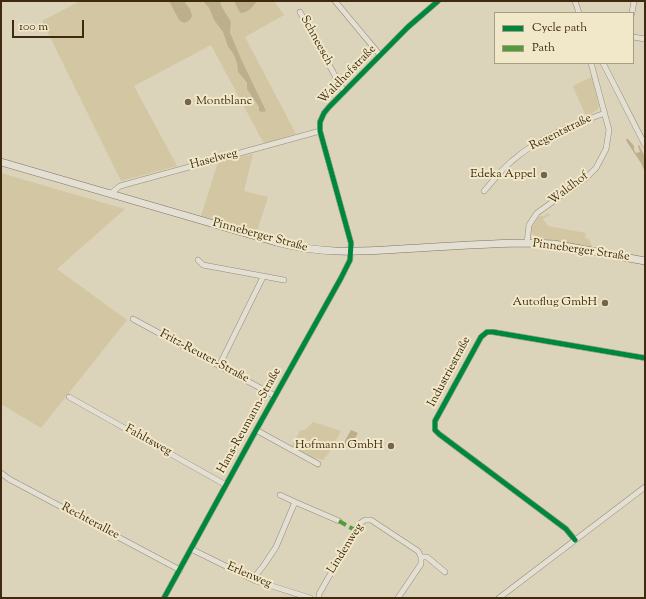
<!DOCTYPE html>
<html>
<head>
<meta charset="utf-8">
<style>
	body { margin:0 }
	#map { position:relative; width:646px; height:599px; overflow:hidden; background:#dbd3ba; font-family:"Sorts Mill Goudy",serif }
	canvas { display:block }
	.frame { position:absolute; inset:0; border:2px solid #402a0f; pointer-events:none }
	.legend { position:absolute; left:494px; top:12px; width:140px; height:52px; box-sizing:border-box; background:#f1e8c9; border:1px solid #aa9c7f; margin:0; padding:5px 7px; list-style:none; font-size:12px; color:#402a0f }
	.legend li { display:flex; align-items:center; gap:8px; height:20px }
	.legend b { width:20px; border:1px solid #aa9c7f }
	.scale { position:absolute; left:12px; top:20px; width:72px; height:18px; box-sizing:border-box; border:2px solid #402a0f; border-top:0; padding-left:5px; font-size:12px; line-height:14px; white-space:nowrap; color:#402a0f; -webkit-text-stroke:3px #f1e8c9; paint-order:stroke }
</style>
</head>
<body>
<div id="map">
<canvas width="646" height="599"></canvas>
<div class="frame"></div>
<ul class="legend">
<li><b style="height:5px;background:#00873e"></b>Cycle path</li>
<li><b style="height:5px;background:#539c3c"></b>Path</li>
</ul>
<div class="scale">100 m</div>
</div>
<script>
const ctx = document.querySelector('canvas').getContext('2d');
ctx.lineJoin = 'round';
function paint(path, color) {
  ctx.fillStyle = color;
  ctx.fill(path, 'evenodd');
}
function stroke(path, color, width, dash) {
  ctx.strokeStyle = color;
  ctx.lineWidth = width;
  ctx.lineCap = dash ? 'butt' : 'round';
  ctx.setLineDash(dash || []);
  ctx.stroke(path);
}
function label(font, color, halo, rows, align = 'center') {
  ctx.font = font + ' "Sorts Mill Goudy",serif';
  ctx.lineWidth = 4;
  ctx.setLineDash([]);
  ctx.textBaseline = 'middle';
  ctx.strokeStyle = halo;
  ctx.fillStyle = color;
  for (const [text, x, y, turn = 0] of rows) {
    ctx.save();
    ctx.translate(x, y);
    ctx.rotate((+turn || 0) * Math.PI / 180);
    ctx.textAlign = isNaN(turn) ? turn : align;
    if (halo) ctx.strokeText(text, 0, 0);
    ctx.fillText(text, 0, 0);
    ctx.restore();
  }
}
const green = new Path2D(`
	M 80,1 L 169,1 L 179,20 L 190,9 L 184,1 L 203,1 L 209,8 L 214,20 L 223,32 L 228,47 L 233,53 L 237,63 L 238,72 L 247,84 L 256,103 L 259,107 L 265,111 L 242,61 L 230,31 L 231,22 L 222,7 L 220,1 L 234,1 L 240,13 C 248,13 252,8 257,1 L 274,1 L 284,15 L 245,37 L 296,134 L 266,143 L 263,142 L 211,45 L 134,86 L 177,166 L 121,181 L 42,21 Z
	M 592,77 L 599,107 L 596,111 L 586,116 L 573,87 L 574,85 Z
	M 253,154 L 244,191 L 268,197 L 257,231 L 201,216 L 218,162 Z
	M 1,173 L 125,209 L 57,269 L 127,320 L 41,428 L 1,404 Z
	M 548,213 L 550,215 L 543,219 L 548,226 L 586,233 L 585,238 L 589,239 L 592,247 L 547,240 L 537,239 L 531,232 L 532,227 L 539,216 L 544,216 Z
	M 313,422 L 341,431 L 328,454 L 323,460 L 310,457 L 291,448 L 300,430 L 305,430 Z`);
const water = new Path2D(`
	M 169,1 L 184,1 L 190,9 L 192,16 L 190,20 L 184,23 L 179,20 Z
	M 203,1 L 220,1 L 222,7 L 231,22 L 230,32 L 242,61 L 266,111 L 262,112 L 259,111 L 259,107 L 247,89 L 247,83 L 238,72 L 237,63 L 233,53 L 228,47 L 223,32 L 214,20 L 209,8 Z
	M 234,1 L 257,1 C 252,8 248,13 240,13 Z
	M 626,139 L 628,139 L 634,146 L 634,150 L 636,153 L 640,152 L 638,146 L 639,145 L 645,157 L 645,172 L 641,163 L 627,142 Z
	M 351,430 L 358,433 L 349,449 L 342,446 Z`);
const minor = new Path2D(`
	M 335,1 L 380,55
	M 575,1 L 579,13
	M 300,12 L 344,92
	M 632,13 L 634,1
	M 633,37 L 645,39
	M 603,63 L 645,145
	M 484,191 C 493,181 501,170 512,161 C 538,138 572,125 605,113
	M 110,194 L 120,186 L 320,131
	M 527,243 L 529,225 L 537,213 L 587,177 L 596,168 L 606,149 L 609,130 L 591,63
	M 198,260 L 203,265 L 284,280
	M 133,319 L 275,396
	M 219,366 L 263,277
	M 69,397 L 226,485
	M 256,430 L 318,464
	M 1,473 L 9,479 L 180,570
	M 280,495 L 295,502
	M 575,540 L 566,529 L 439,434 L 435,430 L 435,421 L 481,337 L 487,332 L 493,332 L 645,358
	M 191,549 L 256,581 L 310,598
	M 421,557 L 427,557 L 445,572
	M 253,579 L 264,565 L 276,547 L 295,502 L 339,521
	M 164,598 L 255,432 L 341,278 L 350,260 L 351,243 L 320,131 L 320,122 L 324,113 L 329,107 L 408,27 L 438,1
	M 319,598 L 319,594 L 359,524 L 365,520 L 371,520 L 418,551 L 421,557 L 421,564 L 398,598
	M 499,598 L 645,487`);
const secondary = new Path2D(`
	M 1,162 L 276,242 C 321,254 355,252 401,249 C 443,247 485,243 527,243 L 554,244 L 645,261`);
const quiet = new Path2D(`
	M 339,521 L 355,530`);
const cycleway = new Path2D(`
	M 575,540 L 566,529 L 439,434 L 435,430 L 435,421 L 481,337 L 487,332 L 493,332 L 645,358
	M 164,598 L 255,432 L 341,278 L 350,260 L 351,243 L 320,131 L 320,122 L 324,113 L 329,107 L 408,27 L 438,1`);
const markers = [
	[188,102,4,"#76654b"],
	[544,175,4,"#76654b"],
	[605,303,4,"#76654b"],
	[391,446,4,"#76654b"]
];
const streetNames = [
	["Schneesch",316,41,61],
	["Waldhofstraße",348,75,-46],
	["Regentstraße",561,133,-26],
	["Haselweg",214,160,-15],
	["Waldhof",569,189,-37],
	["Pinneberger Straße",260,236,15],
	["Pinneberger Straße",581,251,8],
	["Fritz-Reuter-Straße",204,357,28],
	["Industriestraße",450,372,-62],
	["Hans-Reumann-Straße",250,421,-61],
	["Fahltsweg",148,441,29],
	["Rechterallee",90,522,28],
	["Lindenweg",346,549,-58],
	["Erlenweg",249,576,23]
];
const poiNames = [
	["Montblanc",196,102,"left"],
	["Edeka Appel",536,175],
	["Autoflug GmbH",597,303],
	["Hofmann GmbH",383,446]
];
paint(green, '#d3c7a3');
paint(water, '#bdaf8b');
stroke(minor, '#948c7b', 6);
stroke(secondary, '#7d7565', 8);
stroke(minor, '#e3dfd2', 5);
stroke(secondary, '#e3dfd2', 7);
stroke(quiet, '#539c3c', 4, [8, 4]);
stroke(cycleway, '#00873e', 5);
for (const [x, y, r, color] of markers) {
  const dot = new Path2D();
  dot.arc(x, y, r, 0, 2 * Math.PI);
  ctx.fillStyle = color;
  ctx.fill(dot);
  stroke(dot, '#f1e8c9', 1.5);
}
label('12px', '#402a0f', '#f1e8c9', streetNames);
label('12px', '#402a0f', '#f1e8c9', poiNames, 'right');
</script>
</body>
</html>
